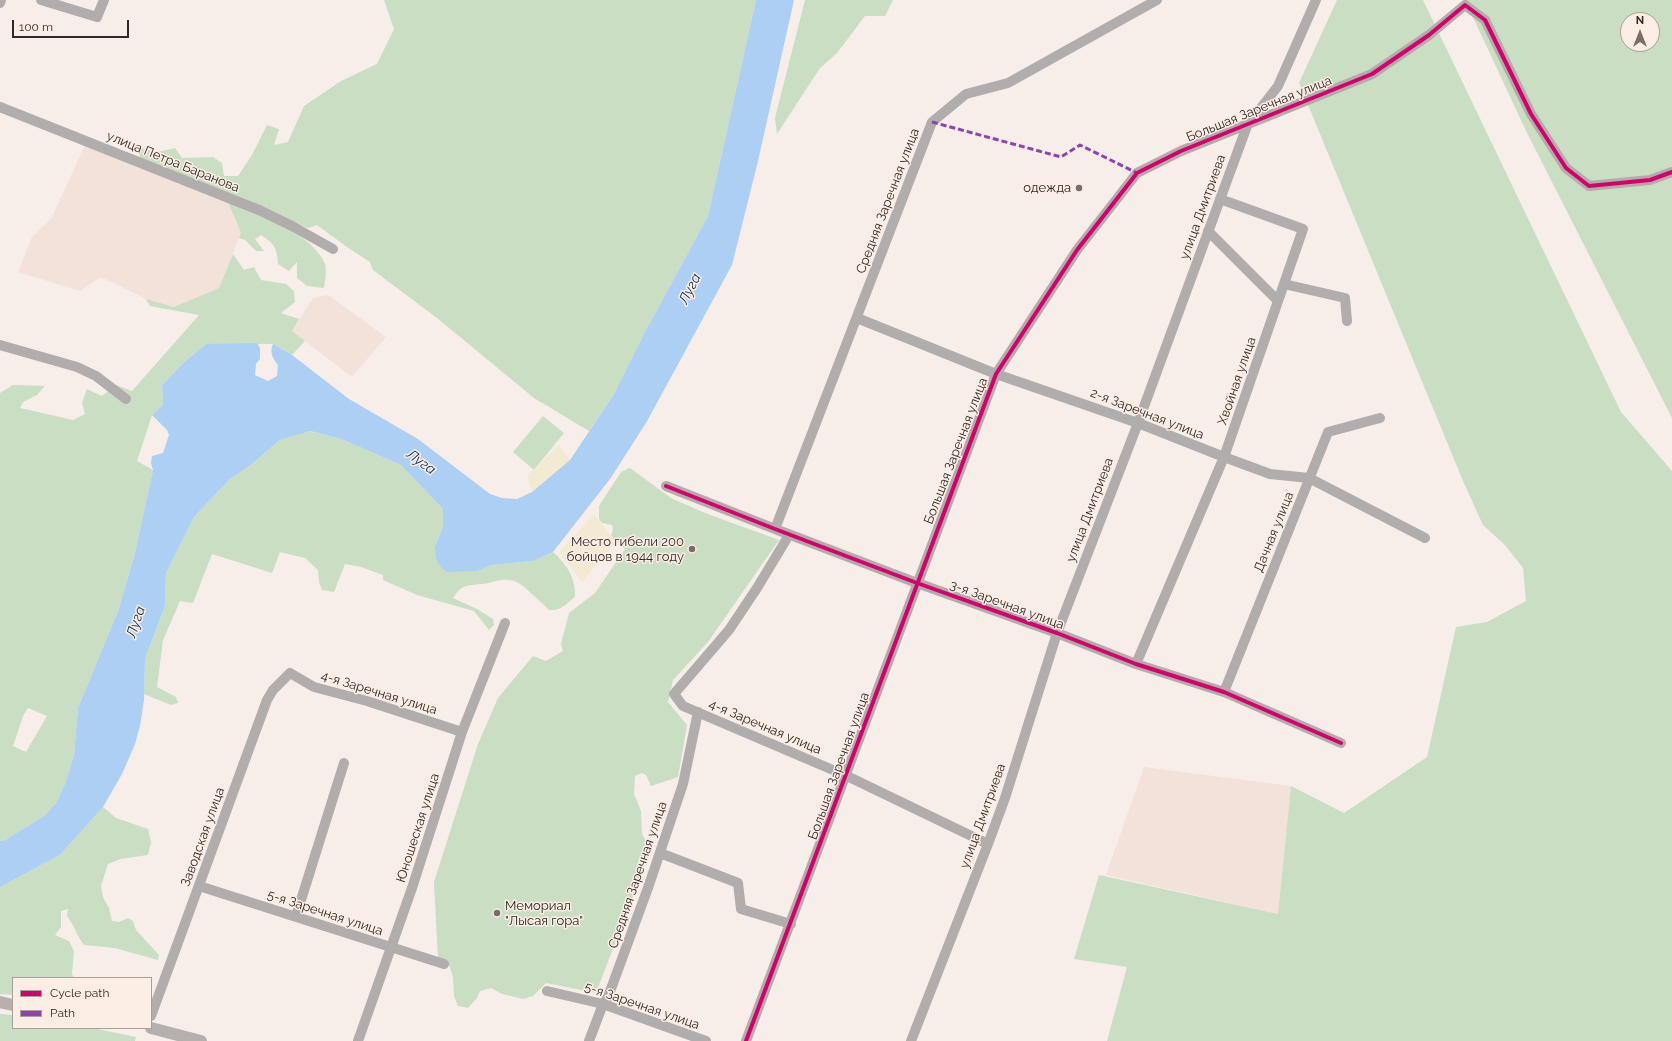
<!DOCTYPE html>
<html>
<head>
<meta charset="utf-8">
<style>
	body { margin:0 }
	#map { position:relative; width:1672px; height:1041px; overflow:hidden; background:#f7eeea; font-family:Raleway,sans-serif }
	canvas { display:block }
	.legend { position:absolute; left:12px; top:977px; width:140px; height:52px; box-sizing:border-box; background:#fcede5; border:1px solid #aa9f99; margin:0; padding:5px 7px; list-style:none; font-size:12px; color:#2f2926 }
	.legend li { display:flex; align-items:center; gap:8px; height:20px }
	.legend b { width:20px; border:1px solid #aa9f99 }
	.north { position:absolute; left:1620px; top:12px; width:40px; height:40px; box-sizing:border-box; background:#fcede5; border:1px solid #aa9f99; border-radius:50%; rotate:0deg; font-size:11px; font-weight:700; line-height:16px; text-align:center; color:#2f2926 }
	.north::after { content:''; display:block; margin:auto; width:14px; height:18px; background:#756e6b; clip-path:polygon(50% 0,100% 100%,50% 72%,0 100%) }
	.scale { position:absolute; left:12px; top:20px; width:117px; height:18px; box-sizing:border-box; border:2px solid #2f2926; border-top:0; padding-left:5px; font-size:12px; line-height:14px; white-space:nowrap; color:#2f2926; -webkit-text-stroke:3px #fcede5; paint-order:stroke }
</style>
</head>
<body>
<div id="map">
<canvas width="1672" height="1041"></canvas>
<ul class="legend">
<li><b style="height:5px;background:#d6006c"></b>Cycle path</li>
<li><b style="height:5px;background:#8e44ad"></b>Path</li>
</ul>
<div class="north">N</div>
<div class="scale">100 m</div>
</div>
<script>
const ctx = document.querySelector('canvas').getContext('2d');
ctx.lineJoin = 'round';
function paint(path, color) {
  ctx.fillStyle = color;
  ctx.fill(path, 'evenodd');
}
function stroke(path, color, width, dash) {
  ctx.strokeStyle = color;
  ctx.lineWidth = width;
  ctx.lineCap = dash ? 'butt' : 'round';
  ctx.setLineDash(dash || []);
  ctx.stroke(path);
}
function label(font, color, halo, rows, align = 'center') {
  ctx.font = font + ' Raleway,sans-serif';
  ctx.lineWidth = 3;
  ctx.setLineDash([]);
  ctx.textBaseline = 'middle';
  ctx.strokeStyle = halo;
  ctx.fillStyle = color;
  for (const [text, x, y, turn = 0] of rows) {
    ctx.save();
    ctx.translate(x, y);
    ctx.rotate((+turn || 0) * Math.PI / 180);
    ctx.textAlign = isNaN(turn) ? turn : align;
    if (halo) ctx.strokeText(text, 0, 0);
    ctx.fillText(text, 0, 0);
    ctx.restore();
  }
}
const built = new Path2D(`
	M 85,145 L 227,200 L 241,233 L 219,288 L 174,307 L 146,299 L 101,277 L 80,291 L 18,272 L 32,237 L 51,219 Z
	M 328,295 L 386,337 L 352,377 L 292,331 L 313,298 Z
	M 1144,767 L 1291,786 L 1278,914 L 1106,875 Z`);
const green = new Path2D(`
	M 384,0 L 756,0 L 708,216 L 646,330 L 614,394 L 589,431 L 534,398 L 437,318 L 373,270 L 370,262 L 347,247 L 317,225 L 308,228 L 279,216 L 247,200 L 140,158 L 139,153 L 141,148 L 157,152 L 175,148 L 182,158 L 213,157 L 222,163 L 224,176 L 238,176 L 252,155 L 267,125 L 279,129 L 274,145 L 288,142 L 304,106 L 341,81 L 377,64 L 394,29 Z
	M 805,0 L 893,0 L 885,16 L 865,16 L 837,53 L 820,68 L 777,134 L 775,118 Z
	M 1337,0 L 1423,0 L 1621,412 L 1672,471 L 1672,1041 L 1107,1041 L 1127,967 L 1074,959 L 1099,875 L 1278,914 L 1291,786 L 1344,813 L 1427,757 L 1456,627 L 1487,622 L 1526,601 L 1523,568 L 1505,545 L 1483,525 L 1463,481 L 1299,83 Z
	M 1465,0 L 1672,0 L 1672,418 L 1526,131 ZM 1628,20 L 1652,20 L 1652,44 L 1628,44 Z
	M 227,200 C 254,212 314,234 325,264 C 327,271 325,281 324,288 L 307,286 L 297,278 L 297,262 L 289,271 L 278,264 C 277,248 275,244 261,235 L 255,239 L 264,251 L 256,251 L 245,240 L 239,238 L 241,233 Z
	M 233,254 L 244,270 L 254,267 L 261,280 L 286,284 L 294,291 L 295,302 L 281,313 L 299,319 L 292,331 L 305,341 L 292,355 L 273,344 L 206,344 L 183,363 L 162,385 L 163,405 L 152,415 L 137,461 L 153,470 L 134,557 L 118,611 L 78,708 L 74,755 L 65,784 L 56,803 L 44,816 L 5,840 L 0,841 L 0,393 L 13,385 L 45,386 L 37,395 L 23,402 L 20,408 L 73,420 L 85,414 L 82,403 L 87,389 L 102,396 L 116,385 L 132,391 L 199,315 L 150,306 L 146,299 L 174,307 L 219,288 ZM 28,708 L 47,716 L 26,752 L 13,746 L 23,716 Z
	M 543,416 L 564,433 L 534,470 L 513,452 Z
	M 309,431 L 341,439 L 401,465 L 443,509 L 443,527 L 435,546 L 478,571 L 492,565 L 533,561 L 553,552 C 566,564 576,577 575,597 C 566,604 561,611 549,610 C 544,604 539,601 533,595 C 521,584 515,577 496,581 C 491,582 486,584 481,584 C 466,586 462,584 453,598 L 477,609 L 493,619 L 494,625 L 489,630 L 474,611 L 417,595 L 383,580 L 383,575 L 361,567 L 345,564 L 334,592 L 322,590 L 319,582 L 318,570 L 305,558 L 280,552 L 272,573 L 212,554 L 193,603 L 180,601 L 163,640 L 157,687 L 176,697 L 178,703 L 171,705 L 144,694 L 145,659 L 165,606 L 166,573 L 194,517 L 230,479 L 252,464 L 280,440 Z
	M 630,468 L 671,498 L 705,513 L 779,540 L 708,642 L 673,680 L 668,702 L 687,725 L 678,777 L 651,786 L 646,775 L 642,773 L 635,776 L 634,794 L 641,811 L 642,834 L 651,849 L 596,993 L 546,983 L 533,996 L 523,999 L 502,994 L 491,988 L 480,991 L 477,998 L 468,1008 L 458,1006 L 454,996 L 453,977 L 448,962 L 438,959 L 434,882 L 478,744 L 498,698 L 533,656 L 546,661 L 563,651 L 561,644 L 569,613 L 595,593 L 625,549 L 611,536 L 613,529 L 612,525 L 602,523 L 599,519 L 599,506 L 621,472 Z
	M 103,807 L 116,818 L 148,829 L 151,842 L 148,855 L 120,859 L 108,864 L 101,886 L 103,897 L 109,908 L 112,921 L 119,922 L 128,918 L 133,921 L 136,930 L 159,955 L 158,960 L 115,948 L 84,945 C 77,936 74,925 67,916 L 68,909 L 61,911 L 61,927 L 55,935 L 69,941 L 74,951 L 72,974 L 74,978 L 13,978 L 13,995 L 0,994 L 0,887 L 60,855 Z
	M 0,1014 L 13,1015 L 13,1028 L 93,1028 L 136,1037 L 135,1041 L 0,1041 Z`);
const sand = new Path2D(`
	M 559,445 L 570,460 L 532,492 L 527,476 Z
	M 594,514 L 616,542 L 582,582 L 559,552 Z`);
const water = new Path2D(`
	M 756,0 L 794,0 L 758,161 L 732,265 L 646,423 L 610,479 L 553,552 L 533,561 L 492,565 L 478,571 L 447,572 L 441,567 L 436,559 L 435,546 L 443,527 L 443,509 L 401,465 L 341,439 L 310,431 L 280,440 L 252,464 L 230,479 L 194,517 L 166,573 L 165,606 L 145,659 L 144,700 L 140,726 L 135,744 L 122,774 L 103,807 L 60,855 L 0,887 L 0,841 L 5,840 L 44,816 L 56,803 L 65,784 L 74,755 L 78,708 L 118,611 L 134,557 L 153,470 L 151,463 L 152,456 L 163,453 L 169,435 L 167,430 L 152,415 L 163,405 L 162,385 L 183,363 L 206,344 L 257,343 L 260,348 L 260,359 L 256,364 L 255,375 L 268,381 L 277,376 L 278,365 C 273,359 269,352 273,344 L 292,355 L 349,399 L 418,439 L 490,494 L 502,498 L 517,499 L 532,492 L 570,460 L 614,394 L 646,330 L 708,216 Z`);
const minor = new Path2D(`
	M 41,0 L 97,17 L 104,0
	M 0,3 L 1,0
	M 0,107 L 259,210 L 292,226 L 333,249
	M 1208,231 L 1278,301
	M 1284,284 L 1345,298 L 1347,321
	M 857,318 L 996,374 L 1138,423 L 1224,457 L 1270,474 L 1309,478 L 1425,538
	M 0,345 L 77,367 L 96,376 L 126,399
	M 666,486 L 775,529 L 917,583 L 1057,633 L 1136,664 L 1224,692 L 1341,743
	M 775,529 L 932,122 L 966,94 L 1008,83 L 1157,0
	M 789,535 L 757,588 L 729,630 L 674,694 L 683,706 L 847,776 L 988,844
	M 1136,664 L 1224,457 L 1303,229 L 1220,199
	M 1224,692 L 1328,432 L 1380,418
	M 660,853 L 738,883 L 741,909 L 791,924
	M 199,886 L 444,964
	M 296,916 L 344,763
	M 547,991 L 603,1004 L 706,1041
	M 151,1016 L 267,700 L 273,690 L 290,673 L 314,687 L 367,701 L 462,732
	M 358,1041 L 412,888 L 462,732 L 505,623
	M 589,1041 L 603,1004 L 608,997 L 649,885 L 683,784 L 698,712
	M 746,1041 L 996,374 L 1077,250 L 1137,173 L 1181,151 L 1372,74 L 1429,35 L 1465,5 L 1485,20 L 1531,114 L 1566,168 L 1589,186 L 1650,180 L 1672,172
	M 911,1041 L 988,844 L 1005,798 L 1057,633 L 1138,423 L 1247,126 L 1278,86 L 1316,0`);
const major = new Path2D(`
	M 0,1002 L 13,1005
	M 151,1028 L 201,1041`);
const quiet = new Path2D(`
	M 932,122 L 1061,157 L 1080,145 L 1137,173`);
const cycleway = new Path2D(`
	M 666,486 L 775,529 L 917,583 L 1057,633 L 1136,664 L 1224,692 L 1341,743
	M 746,1041 L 996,374 L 1077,250 L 1137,173 L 1181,151 L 1372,74 L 1429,35 L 1465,5 L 1485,20 L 1531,114 L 1566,168 L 1589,186 L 1650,180 L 1672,172`);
const markers = [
	[1079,188,4,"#756e6b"],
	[692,549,4,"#756e6b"],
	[497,913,4,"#756e6b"]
];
const streetNames = [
	["Большая Заречная улица",1259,109,-22],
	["улица Петра Баранова",173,162,22],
	["Средняя Заречная улица",888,201,-69],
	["улица Дмитриева",1203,207,-70],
	["Хвойная улица",1237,381,-71],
	["2-я Заречная улица",1147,414,21],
	["Большая Заречная улица",956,451,-69],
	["улица Дмитриева",1090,510,-69],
	["Дачная улица",1274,532,-68],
	["3-я Заречная улица",1007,605,20],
	["4-я Заречная улица",379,693,17],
	["4-я Заречная улица",765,727,23],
	["Большая Заречная улица",839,766,-70],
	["улица Дмитриева",983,816,-70],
	["Юношеская улица",418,828,-72],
	["Заводская улица",203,837,-70],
	["Средняя Заречная улица",638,875,-71],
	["5-я Заречная улица",325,913,18],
	["5-я Заречная улица",642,1006,19]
];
const poiNames = [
	["одежда",1071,188],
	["Место гибели 200",684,542],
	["бойцов в 1944 году",684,557],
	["Мемориал",505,906,"left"],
	["\"Лысая гора\"",505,921,"left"]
];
const waterNames = [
	["Луга",690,289,-63],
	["Луга",421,462,36],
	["Луга",136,622,-72]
];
paint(built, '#f2e2da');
paint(green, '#c9dec2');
paint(sand, '#f3ead3');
paint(water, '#adcff4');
stroke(minor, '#b0adac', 10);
stroke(major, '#b5afae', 12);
stroke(quiet, '#8e44ad', 3, [6, 3]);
stroke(cycleway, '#d6006c', 4);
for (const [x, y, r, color] of markers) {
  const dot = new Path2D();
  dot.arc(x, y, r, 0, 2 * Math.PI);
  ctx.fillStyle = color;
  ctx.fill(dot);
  stroke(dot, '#fcede5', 1.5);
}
label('13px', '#2f2926', '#fcede5', streetNames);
label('13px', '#2f2926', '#fcede5', poiNames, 'right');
label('italic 14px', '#042c4e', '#fcede5', waterNames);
</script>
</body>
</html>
